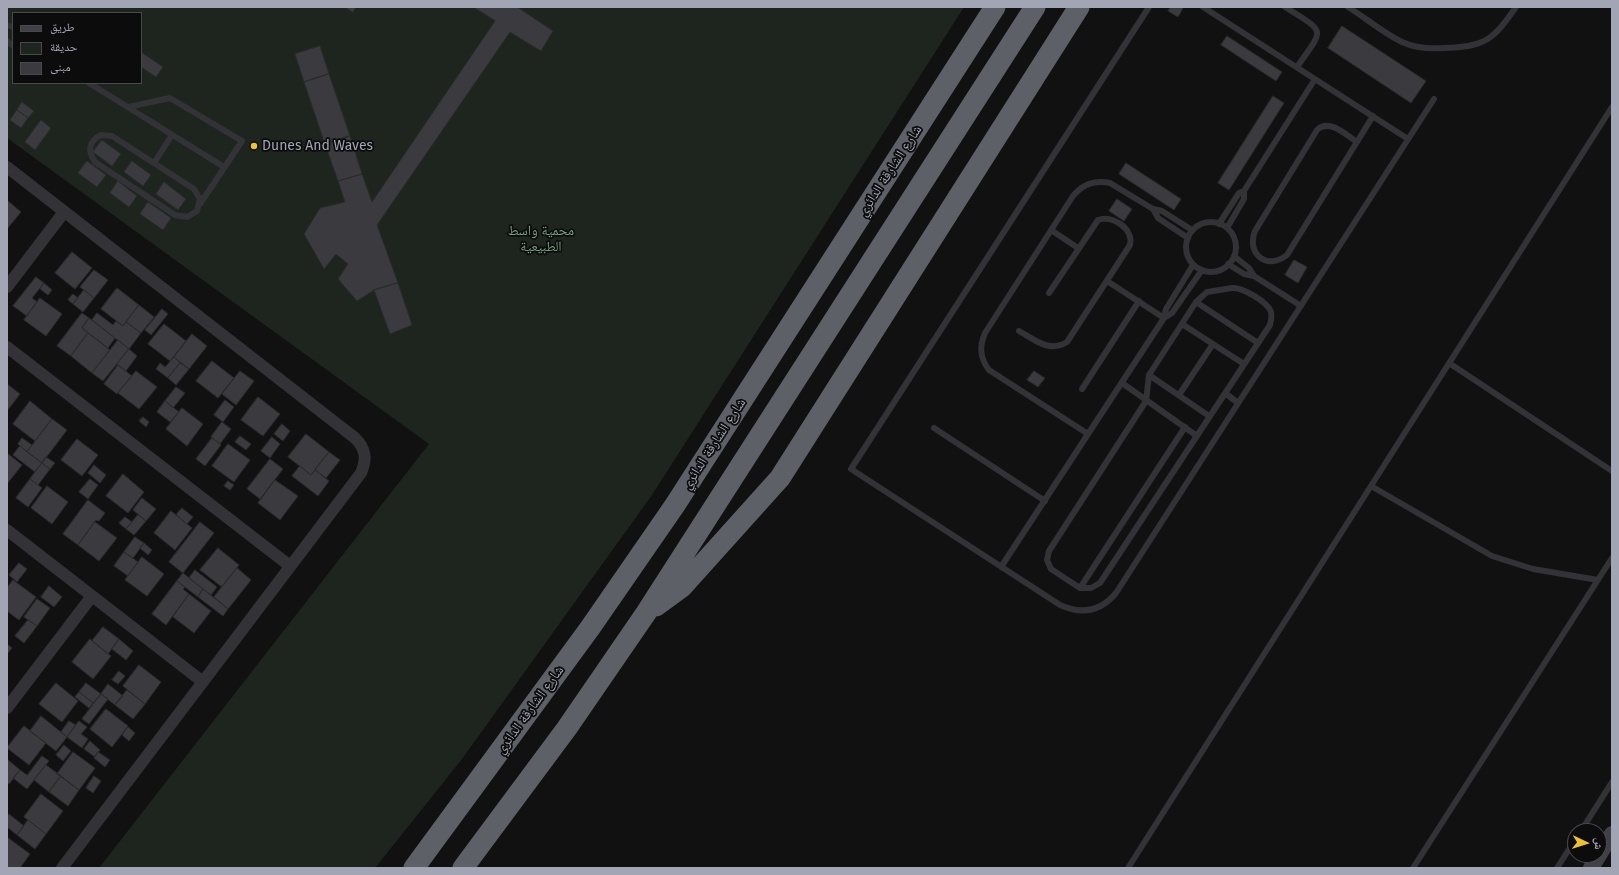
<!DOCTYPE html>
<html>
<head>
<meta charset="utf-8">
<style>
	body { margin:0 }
	#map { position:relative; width:1619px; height:875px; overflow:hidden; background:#111112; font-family:"Fira Sans","Noto Naskh Arabic",sans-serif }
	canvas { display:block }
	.frame { position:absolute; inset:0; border:8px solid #a2a5b3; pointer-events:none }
	.legend { position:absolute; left:12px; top:12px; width:130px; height:72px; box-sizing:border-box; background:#0c0c0d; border:1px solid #48494f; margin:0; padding:5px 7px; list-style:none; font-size:12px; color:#a2a5b3 }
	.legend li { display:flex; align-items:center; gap:8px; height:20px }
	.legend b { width:20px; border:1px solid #48494f }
	.north { position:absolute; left:1567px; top:823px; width:40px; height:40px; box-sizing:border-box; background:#0c0c0d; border:1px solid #48494f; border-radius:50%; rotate:94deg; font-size:11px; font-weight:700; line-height:16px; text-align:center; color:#a2a5b3 }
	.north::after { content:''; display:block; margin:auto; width:14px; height:18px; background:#eec12d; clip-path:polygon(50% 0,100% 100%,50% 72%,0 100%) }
</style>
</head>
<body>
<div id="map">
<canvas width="1619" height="875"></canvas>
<div class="frame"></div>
<ul class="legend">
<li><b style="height:5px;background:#404147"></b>طريق</li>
<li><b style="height:11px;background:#1d251e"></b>حديقة</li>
<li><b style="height:11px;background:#3b3b3f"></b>مبنى</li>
</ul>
<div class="north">ش</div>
</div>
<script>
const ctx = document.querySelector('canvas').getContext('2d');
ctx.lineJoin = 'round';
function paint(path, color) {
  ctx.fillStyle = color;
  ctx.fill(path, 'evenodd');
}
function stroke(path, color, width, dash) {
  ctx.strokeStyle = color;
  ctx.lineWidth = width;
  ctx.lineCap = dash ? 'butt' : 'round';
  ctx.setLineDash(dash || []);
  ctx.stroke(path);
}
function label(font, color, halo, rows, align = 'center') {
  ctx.font = font + ' "Fira Sans","Noto Naskh Arabic",sans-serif';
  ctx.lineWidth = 3.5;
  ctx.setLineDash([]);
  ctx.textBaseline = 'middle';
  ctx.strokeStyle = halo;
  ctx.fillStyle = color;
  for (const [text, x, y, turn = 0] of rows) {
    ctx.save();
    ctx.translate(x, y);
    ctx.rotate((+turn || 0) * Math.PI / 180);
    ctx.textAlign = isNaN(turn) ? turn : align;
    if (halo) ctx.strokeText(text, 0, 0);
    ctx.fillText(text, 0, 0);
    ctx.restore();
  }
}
const green = new Path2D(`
	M 7,7 L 964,7 L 652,495 L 462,759 L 375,868 L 99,868 L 429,444 L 7,138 ZM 13,13 L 141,13 L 141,83 L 13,83 Z`);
const building = new Path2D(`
	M 345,7 L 356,7 L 353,12 Z
	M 474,7 L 517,7 L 553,31 L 541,51 L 510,32 L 377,225 L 398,283 L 374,290 L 357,301 L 338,279 L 348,264 L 336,254 L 324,269 L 304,234 L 320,208 L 345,202 L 338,181 L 362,174 L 372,202 L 495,21 Z
	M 1171,7 L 1182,7 L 1183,8 L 1178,17 L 1168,11 Z
	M 1342,26 L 1426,81 L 1411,103 L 1328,48 Z
	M 1227,36 L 1282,72 L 1276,81 L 1221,45 Z
	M 320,46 L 329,74 L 304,82 L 295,54 Z
	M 141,52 L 163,67 L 156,77 L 141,67 Z
	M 329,74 L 350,136 L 325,144 L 304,82 Z
	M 1273,96 L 1284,103 L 1229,190 L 1218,183 Z
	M 22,102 L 34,111 L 28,118 L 17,110 Z
	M 17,110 L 28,118 L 21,128 L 10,120 Z
	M 41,120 L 51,128 L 35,150 L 25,142 Z
	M 350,136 L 362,174 L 338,181 L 325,144 Z
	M 102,140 L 121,154 L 112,166 L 93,152 Z
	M 87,161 L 106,175 L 97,187 L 78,173 Z
	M 132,161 L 151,175 L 143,186 L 124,172 Z
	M 1126,163 L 1181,199 L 1174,210 L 1119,174 Z
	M 118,181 L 137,196 L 129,207 L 110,193 Z
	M 164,182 L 186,199 L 178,210 L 156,194 Z
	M 1117,199 L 1132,209 L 1124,221 L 1109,211 Z
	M 7,200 L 21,212 L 7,229 Z
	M 148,202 L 171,218 L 163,230 L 140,214 Z
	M 72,252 L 92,268 L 75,289 L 55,273 Z
	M 1294,260 L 1307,267 L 1298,283 L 1285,275 Z
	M 94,270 L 108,280 L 94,298 L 80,287 Z
	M 36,277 L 44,283 L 32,298 L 37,302 L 27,316 L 13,306 Z
	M 44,283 L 52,290 L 48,295 L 40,289 Z
	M 398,283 L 412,325 L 390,334 L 374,290 Z
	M 117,288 L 139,305 L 123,326 L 101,309 Z
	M 84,290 L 94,298 L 83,312 L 73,304 Z
	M 73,294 L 78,298 L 73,304 L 68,300 Z
	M 40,298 L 62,314 L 46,336 L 24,320 Z
	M 139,305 L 154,317 L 141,333 L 126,322 Z
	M 162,309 L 168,314 L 151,335 L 145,330 Z
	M 82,313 L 89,318 L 82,328 L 88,333 L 71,356 L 57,346 Z
	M 97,313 L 113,325 L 116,321 L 123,326 L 126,322 L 141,333 L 129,349 L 92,320 Z
	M 89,318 L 115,338 L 108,348 L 82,328 Z
	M 164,324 L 186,341 L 170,361 L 148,344 Z
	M 88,333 L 110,350 L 92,373 L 71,356 Z
	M 192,334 L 207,346 L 189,369 L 174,357 Z
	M 118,340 L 129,349 L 103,381 L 92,373 Z
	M 129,349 L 137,356 L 126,371 L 117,364 Z
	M 174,357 L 180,363 L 168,378 L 156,369 L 160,363 L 165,367 Z
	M 212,361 L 234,378 L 218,398 L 196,381 Z
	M 180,363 L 189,369 L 176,385 L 168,378 Z
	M 118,365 L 132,376 L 117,394 L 104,384 Z
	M 136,371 L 157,387 L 139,409 L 118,393 Z
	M 240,371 L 254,381 L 236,405 L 222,394 Z
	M 1034,371 L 1045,378 L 1038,387 L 1027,380 Z
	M 7,384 L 20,394 L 7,411 Z
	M 176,387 L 185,393 L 173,408 L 165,401 Z
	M 258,397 L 280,414 L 263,436 L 241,420 Z
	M 225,400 L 234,407 L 223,422 L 214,415 Z
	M 30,401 L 52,419 L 35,441 L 13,424 Z
	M 165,401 L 179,412 L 170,422 L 157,412 Z
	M 182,408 L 203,424 L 187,446 L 166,429 Z
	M 143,417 L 149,422 L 146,427 L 139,421 Z
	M 52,419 L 67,430 L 42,463 L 27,452 Z
	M 222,422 L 231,429 L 220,444 L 211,437 Z
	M 282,424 L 290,431 L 283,441 L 274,434 Z
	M 306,434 L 329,452 L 311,475 L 288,457 Z
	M 240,436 L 251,444 L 246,450 L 235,442 Z
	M 272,437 L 280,444 L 270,458 L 261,451 Z
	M 22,438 L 32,445 L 27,452 L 18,444 Z
	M 212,438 L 221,445 L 205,466 L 196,459 Z
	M 77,439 L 98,455 L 82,476 L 61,460 Z
	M 228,444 L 250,460 L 234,482 L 212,466 Z
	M 20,446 L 42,463 L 35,472 L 13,455 Z
	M 329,452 L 340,460 L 326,478 L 315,470 Z
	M 7,453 L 22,465 L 7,484 Z
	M 46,457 L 55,463 L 50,469 L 42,463 Z
	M 270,459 L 283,469 L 260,499 L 247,489 Z
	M 42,463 L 50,469 L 38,485 L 30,479 Z
	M 94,465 L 106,475 L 100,483 L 88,473 Z
	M 300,466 L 311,475 L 315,470 L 329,481 L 318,496 L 292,476 Z
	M 123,474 L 144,492 L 128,513 L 106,496 Z
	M 30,479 L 42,488 L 28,507 L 16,498 Z
	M 90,479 L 98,485 L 88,499 L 79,492 Z
	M 275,480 L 298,496 L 280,520 L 258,503 Z
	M 228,481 L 234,485 L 230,490 L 224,486 Z
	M 47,486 L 68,502 L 52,524 L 31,508 Z
	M 142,498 L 156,509 L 146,521 L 133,510 Z
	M 88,500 L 105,513 L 99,521 L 96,520 L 78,545 L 63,534 Z
	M 182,508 L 193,517 L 187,524 L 176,515 Z
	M 171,511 L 192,528 L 175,550 L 154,533 Z
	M 138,515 L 146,521 L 134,535 L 126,529 Z
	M 125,517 L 132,522 L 126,529 L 119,523 Z
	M 95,522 L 117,538 L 99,561 L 78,545 Z
	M 200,522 L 214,533 L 183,573 L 169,562 Z
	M 135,537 L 144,543 L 133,558 L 124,552 Z
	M 144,543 L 152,550 L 148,555 L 140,548 Z
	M 218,548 L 239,565 L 222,587 L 200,570 Z
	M 124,552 L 138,562 L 128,576 L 114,566 Z
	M 142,557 L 164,574 L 147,596 L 125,580 Z
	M 19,563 L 27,569 L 17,582 L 9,575 Z
	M 237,568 L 251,580 L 228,609 L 214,597 Z
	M 195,570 L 217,587 L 211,595 L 189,578 Z
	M 183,573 L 203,589 L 198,597 L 177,581 Z
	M 13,580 L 36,597 L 19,620 L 7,611 L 7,588 Z
	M 177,581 L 185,587 L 183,589 L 189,594 L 166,625 L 152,614 Z
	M 49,586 L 62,597 L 54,607 L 41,597 Z
	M 203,589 L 228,609 L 223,616 L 198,597 Z
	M 189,594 L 211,611 L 194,633 L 173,617 Z
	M 37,599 L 50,608 L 37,626 L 24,617 Z
	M 28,620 L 37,626 L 24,643 L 15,636 Z
	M 103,627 L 119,639 L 108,654 L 92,641 Z
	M 90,639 L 111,656 L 93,679 L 72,662 Z
	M 119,639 L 133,651 L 126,660 L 112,649 Z
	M 7,644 L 12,648 L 7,654 Z
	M 139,665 L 161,682 L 145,704 L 123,686 Z
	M 119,671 L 125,676 L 118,684 L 112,680 Z
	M 56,683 L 78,701 L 62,722 L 39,704 Z
	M 86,683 L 101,694 L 93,703 L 79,692 Z
	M 108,684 L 123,696 L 115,705 L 101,694 Z
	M 127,690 L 145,704 L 133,719 L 115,705 Z
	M 79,692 L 93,703 L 89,708 L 75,697 Z
	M 101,694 L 108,699 L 89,724 L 82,719 Z
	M 106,709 L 128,726 L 112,747 L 90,729 Z
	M 41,716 L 67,737 L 56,751 L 30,731 Z
	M 69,721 L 76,725 L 67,737 L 61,732 Z
	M 79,721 L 87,727 L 81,734 L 88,739 L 82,748 L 67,737 Z
	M 24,726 L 46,743 L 29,765 L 7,748 Z
	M 128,727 L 135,733 L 129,741 L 122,735 Z
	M 90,741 L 100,750 L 95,757 L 84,749 Z
	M 64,745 L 71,751 L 63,761 L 56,755 Z
	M 73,752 L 95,768 L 79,790 L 57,774 Z
	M 98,752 L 110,760 L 105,767 L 94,758 Z
	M 42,756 L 49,761 L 27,789 L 13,778 L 20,770 L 27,775 Z
	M 7,759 L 20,770 L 9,784 L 7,782 Z
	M 46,765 L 61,776 L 49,792 L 34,780 Z
	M 61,776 L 79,790 L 68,806 L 49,792 Z
	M 94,776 L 101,781 L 93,793 L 86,788 Z
	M 41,794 L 63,811 L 46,834 L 24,817 Z
	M 9,814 L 24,826 L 17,835 L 7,827 L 7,817 Z
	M 28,820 L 46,834 L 35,849 L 17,835 Z
	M 7,837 L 30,854 L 20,868 L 7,868 Z`);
const service = new Path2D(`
	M 1149,7 L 851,469 L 1060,605 C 1082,615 1101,611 1116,593 L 1434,99
	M 1203,7 L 1408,139
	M 1285,7 C 1326,33 1325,27 1297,67
	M 1348,7 C 1366,18 1383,33 1402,42 C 1415,48 1430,49 1444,48 C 1485,47 1493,40 1516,7
	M 7,25 L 13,27
	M 7,41 L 13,46
	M 89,83 L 224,167
	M 128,107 L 170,98 L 242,141 L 200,204
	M 101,135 L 112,136 L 194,189 L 200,199 L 197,211 L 187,217 L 175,215 L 95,162 C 87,151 89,141 101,135 Z
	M 1357,142 C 1346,135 1329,118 1317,130 L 1255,231 C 1246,254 1267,271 1287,255 L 1373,116
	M 154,163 L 172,135
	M 1153,209 L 1158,218 L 1188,238
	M1186 247a25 25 0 1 1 50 0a25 25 0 1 1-50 0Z
	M 1219,224 L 1239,193 L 1244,191 L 1315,79
	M 1227,228 L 1244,199 L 1244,191
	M 1051,230 L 1078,248
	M 1234,256 L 1249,268 L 1254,276 L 1301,306
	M 1228,264 L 1244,274 L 1254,276
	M 1107,281 L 1164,318
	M 1232,288 C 1242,287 1268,302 1271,312 C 1272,316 1271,321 1270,325 L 1100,583 L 1091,588 L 1080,588 L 1051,569 L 1047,560 L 1049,551 L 1146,401 L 1149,375 L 1196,302 L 1207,292 Z
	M 1196,302 L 1258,343
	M 1164,318 L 1172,313 L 1202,270
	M 1182,324 L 1244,364
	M 1019,331 C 1035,340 1049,353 1067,342 L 1130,245 C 1134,229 1112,214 1098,220 L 1049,293
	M 1449,363 L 1612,471
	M 1149,375 L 1209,416
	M 1122,383 L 1197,436
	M 1082,389 L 1139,301
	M 1225,393 L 1238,403
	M 1179,395 L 1213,344
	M 934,428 L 1045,501
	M 1088,434 L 989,370 C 980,358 979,347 985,333 L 1073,196 C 1083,184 1094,180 1110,183 L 1153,209 L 1162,211 L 1192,230
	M 1371,486 L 1492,556 L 1533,569 L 1598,580
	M 1001,567 L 1164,318 L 1166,309 L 1193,265
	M 1080,588 L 1185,427
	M 1581,831 L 1612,782
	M 1128,868 L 1612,107
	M 1413,868 L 1612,558
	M 1557,868 L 1575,840`);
const minor = new Path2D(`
	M 7,167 L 355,438 C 366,449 367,459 361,473 L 62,868
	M 7,287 L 64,212
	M 7,347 L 290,566
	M 7,530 L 203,682
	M 7,708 L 92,596`);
const secondary = new Path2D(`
	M 1599,855 L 1612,834
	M 1591,868 L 1599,855`);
const motorway = new Path2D(`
	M 656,606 L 682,587 L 780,478 L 1079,7
	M 414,868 L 590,628 L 675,505 L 995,7
	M 463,868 L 567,728 L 646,613 L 1035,7`);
const markers = [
	[254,146,4,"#eec12d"]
];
const poiNames = [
	["Dunes And Waves",262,146]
];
const streetNames = [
	["شارع الشارقة الدائري",890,171,-57],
	["شارع الشارقة الدائري",714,444,-57],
	["شارع الشارقة الدائري",530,710,-54]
];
const parkNames = [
	["محمية واسط",541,231],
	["الطبيعية",541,247]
];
paint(green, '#1d251e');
paint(building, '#3b3b3f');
stroke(building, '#2b2b2e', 1);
stroke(service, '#323237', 6);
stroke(minor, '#323237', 12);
stroke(secondary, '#404147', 16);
stroke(motorway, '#5e6068', 21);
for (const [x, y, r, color] of markers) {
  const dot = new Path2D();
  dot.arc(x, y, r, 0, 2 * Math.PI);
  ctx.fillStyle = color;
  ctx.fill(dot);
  stroke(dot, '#0c0c0d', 1.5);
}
label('14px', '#a2a5b3', '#0c0c0d', poiNames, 'left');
label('14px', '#a2a5b3', '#0c0c0d', streetNames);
label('14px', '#799e7f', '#0c0c0d', parkNames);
</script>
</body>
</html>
